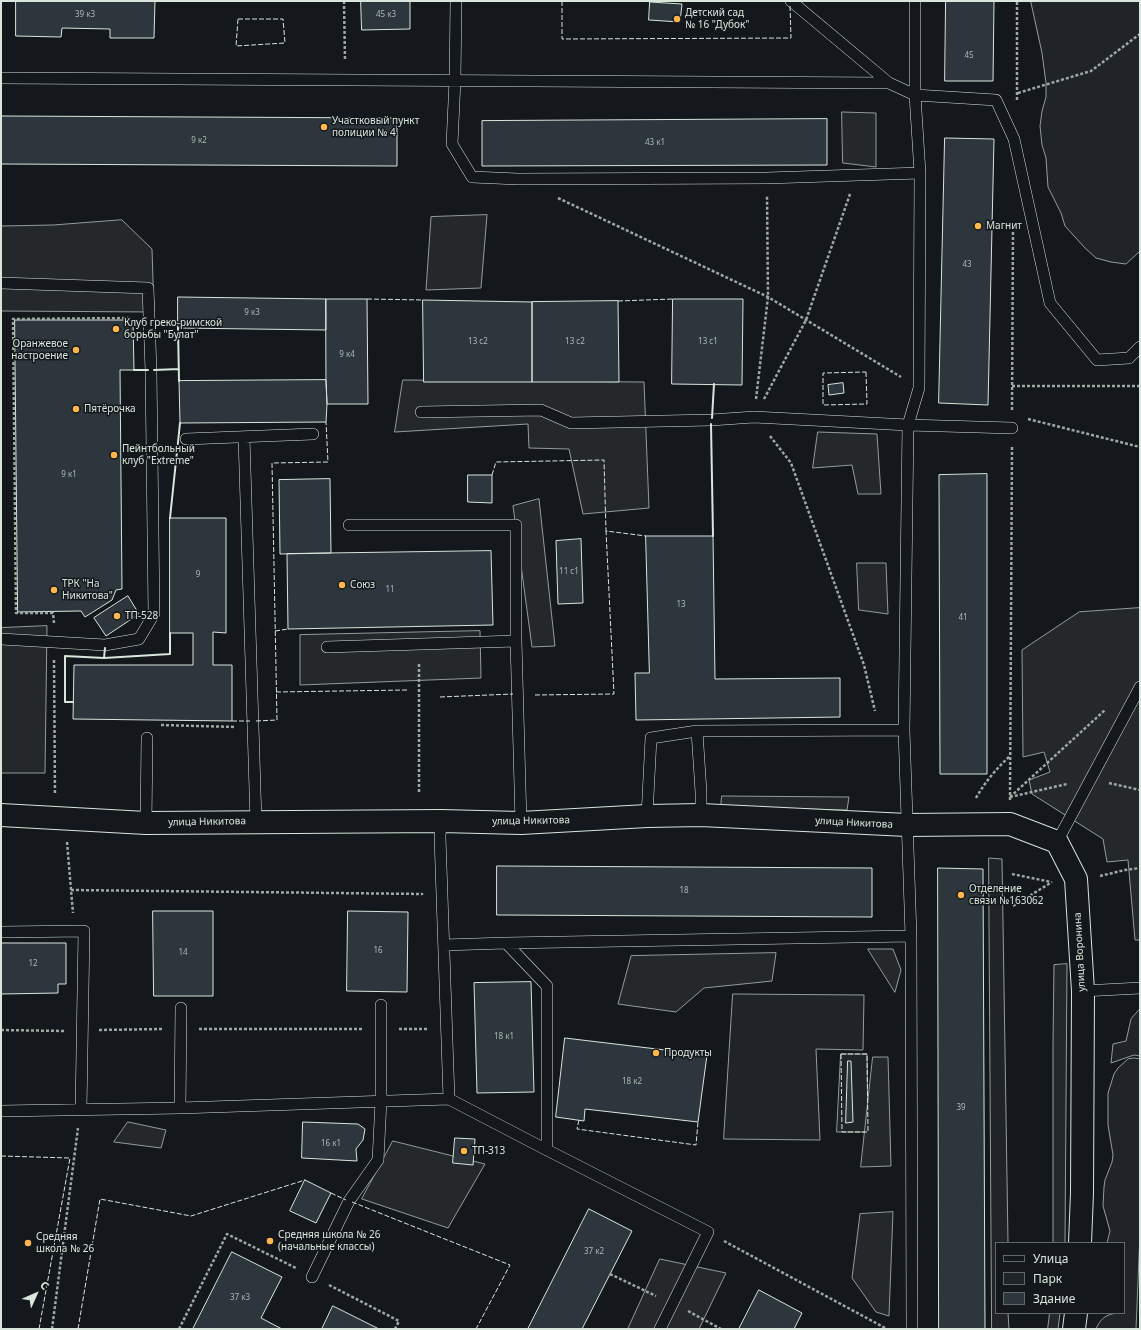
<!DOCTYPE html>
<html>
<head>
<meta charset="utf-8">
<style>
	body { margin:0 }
	#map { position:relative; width:1141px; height:1330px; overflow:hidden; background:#14181c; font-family:"Noto Sans",sans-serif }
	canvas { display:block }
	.frame { position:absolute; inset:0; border:2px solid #d8e6dc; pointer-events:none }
	.legend { position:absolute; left:995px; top:1242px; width:130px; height:72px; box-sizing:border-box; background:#14181c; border:1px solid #626a69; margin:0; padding:5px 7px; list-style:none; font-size:12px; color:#d8e6dc }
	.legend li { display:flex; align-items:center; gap:8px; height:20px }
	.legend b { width:20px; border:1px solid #626a69 }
	.north { position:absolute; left:16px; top:1274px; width:40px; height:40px; -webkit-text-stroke:3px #14181c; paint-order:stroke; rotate:45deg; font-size:11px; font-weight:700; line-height:16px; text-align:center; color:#d8e6dc }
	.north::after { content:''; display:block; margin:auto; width:14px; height:18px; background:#d8e6dc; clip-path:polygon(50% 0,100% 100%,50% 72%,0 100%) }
</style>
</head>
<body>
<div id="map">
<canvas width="1141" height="1330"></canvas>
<div class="frame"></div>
<ul class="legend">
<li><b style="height:5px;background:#14181c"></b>Улица</li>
<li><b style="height:11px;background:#202428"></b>Парк</li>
<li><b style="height:11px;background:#2c363c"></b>Здание</li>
</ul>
<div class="north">С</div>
</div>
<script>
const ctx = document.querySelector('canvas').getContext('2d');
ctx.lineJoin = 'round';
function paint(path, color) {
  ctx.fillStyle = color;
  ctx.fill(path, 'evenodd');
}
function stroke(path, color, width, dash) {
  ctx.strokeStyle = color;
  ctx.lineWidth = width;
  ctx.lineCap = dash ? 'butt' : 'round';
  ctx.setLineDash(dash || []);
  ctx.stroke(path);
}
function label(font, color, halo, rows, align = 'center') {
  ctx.font = font + ' "Noto Sans",sans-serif';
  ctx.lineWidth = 3;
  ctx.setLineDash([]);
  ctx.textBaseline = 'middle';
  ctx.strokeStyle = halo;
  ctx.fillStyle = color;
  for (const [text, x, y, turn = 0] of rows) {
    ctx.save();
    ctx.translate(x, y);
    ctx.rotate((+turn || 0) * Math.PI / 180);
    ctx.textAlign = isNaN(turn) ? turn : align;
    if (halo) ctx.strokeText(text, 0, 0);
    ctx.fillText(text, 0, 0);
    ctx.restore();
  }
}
const green = new Path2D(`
	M 1031,1 L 1140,1 L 1140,251 L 1126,264 L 1111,262 L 1096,258 L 1085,248 L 1065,226 L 1061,213 L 1048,187 L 1046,158 L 1042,145 L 1040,126 L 1042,111 L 1046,97 L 1046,83 L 1042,53 Z
	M 989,858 L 1002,859 L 1008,1243 L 996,1243 L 996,1313 L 1008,1313 L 1009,1329 L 992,1329 Z
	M 733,994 L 864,995 L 863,1050 L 816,1049 L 820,1140 L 724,1139 Z
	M 1140,1009 L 1140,1056 L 1134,1055 L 1111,1063 L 1113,1044 L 1126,1041 L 1131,1019 Z
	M 841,1054 L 867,1054 L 868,1132 L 837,1132 Z
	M 1135,1058 L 1140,1059 L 1140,1233 L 1136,1329 L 1096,1329 C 1102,1315 1110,1313 1124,1313 L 1124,1243 L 1107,1243 L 1110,1231 L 1103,1206 L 1104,1187 L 1105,1180 L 1112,1162 L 1113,1155 L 1108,1125 L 1108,1093 L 1114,1074 L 1118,1068 L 1128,1059 Z`);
const parking = new Path2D(`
	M 842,112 L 876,113 L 876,167 L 843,163 Z
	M 487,215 L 481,288 L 426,290 L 431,217 Z
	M 122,220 L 152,249 L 154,312 L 1,311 L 1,226 L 53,225 Z
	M 403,380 L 644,382 L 649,508 L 583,514 L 569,449 L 529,448 L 528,424 L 395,432 Z
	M 818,432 L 877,434 L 881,494 L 858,494 L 852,465 L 813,468 Z
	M 539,499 L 555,646 L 532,647 L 513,506 Z
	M 857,563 L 886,563 L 888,614 L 859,610 Z
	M 1140,608 L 1140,940 L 1135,940 L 1128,860 L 1107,862 L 1103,839 L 1032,794 L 1029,780 L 1050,772 L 1044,752 L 1023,757 L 1022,650 L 1079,612 Z
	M 47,626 L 45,773 L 1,773 L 1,628 Z
	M 480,631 L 481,678 L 300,685 L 300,635 Z
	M 722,796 L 849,797 L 847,810 L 721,807 Z
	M 868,949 L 893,949 L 901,970 L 895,992 Z
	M 776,953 L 772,981 L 704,988 L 676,1012 L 618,1004 L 631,956 Z
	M 1067,964 L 1065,1243 L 1053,1243 L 1053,1044 L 1054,965 Z
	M 873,1057 L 888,1057 L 891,1166 L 861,1167 Z
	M 128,1122 L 166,1130 L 161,1148 L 114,1142 Z
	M 393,1141 L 485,1164 L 448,1228 L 362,1199 Z
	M 893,1212 L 889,1316 L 876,1312 L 852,1278 L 860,1214 Z
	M 660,1259 L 726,1273 L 699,1329 L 628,1329 Z
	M 1050,1313 L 1060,1313 L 1058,1329 L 1048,1329 Z`);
const building = new Path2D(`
	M 16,1 L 155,1 L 154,38 L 110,38 L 110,29 L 62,28 L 61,37 L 16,36 Z
	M 361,1 L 410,1 L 410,29 L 362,30 Z
	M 946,1 L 994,1 L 993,81 L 945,81 Z
	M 650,2 L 682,4 L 680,22 L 649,20 Z
	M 1,116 L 397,118 L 397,166 L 1,164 Z
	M 827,119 L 827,165 L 482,166 L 482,121 Z
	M 945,138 L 994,139 L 988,405 L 939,403 Z
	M 178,297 L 326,299 L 326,330 L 178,328 Z
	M 326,299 L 367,299 L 368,404 L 327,404 L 326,380 Z
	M 673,299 L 743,299 L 742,385 L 672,384 Z
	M 423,300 L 532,302 L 532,382 L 424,382 Z
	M 618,301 L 619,382 L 532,382 L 532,302 Z
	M 15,320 L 133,320 L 134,370 L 120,370 L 122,589 L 116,590 L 112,600 L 85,617 L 81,611 L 18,612 Z
	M 326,380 L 327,404 L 326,422 L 180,423 L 179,381 Z
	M 843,383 L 844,393 L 829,395 L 828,385 Z
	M 987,474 L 987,774 L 940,774 L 939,475 Z
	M 468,475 L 492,475 L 492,503 L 468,502 Z
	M 330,479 L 331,553 L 280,554 L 279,480 Z
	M 170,518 L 226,518 L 226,633 L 213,632 L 213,665 L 232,665 L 232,721 L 73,719 L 74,665 L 193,665 L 193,633 L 170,633 Z
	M 646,536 L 713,536 L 715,679 L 840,678 L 840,717 L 636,720 L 635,673 L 649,673 Z
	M 581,539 L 583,603 L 558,604 L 556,541 Z
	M 491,551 L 493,625 L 288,629 L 287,554 Z
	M 128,596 L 139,614 L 106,636 L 94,618 Z
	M 497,866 L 872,868 L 872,917 L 497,915 Z
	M 938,868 L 983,869 L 985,1329 L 939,1329 Z
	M 153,911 L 213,911 L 213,996 L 154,996 Z
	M 348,911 L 408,912 L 407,992 L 347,991 Z
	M 1,943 L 66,943 L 66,984 L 58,984 L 58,993 L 1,994 Z
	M 531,982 L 534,1092 L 477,1093 L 474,983 Z
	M 565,1038 L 707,1055 L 698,1122 L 585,1109 L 584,1121 L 556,1117 Z
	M 848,1061 L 851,1061 L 853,1122 L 846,1123 Z
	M 303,1122 L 358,1124 L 365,1129 L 363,1140 L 356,1149 L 357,1161 L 302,1158 Z
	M 455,1138 L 475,1139 L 473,1165 L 453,1163 Z
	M 305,1180 L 331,1193 L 316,1223 L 290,1211 Z
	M 589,1209 L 632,1231 L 582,1329 L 528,1329 Z
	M 232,1252 L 282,1277 L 261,1318 L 282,1329 L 193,1329 Z
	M 759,1290 L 802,1313 L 794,1329 L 739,1329 Z
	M 333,1306 L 379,1329 L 322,1329 Z`);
const path = new Path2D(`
	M 344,1 L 345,61
	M 1018,93 L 1091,71 L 1140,34
	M 1017,100 L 1017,1
	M 558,198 L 768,297 L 901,377
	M 1012,386 L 1140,386
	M 756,399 L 768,297 L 767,196
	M 764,399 L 806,320 L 850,194
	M 1012,410 L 1013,227
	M 1028,419 L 1140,447
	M 770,436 L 791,463 L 864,665 L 875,711
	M 54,623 L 53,613 L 16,613 L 13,319 L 132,318
	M 54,660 L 55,794
	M 161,725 L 236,727
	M 1109,783 L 1140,790
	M 419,792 L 419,663
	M 1010,797 L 1105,710
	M 1010,797 L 1067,784
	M 976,798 C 985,782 996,769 1010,756
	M 1010,800 L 1012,445
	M 67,842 L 73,913
	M 1012,874 L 1051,882
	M 1100,876 L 1125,870 L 1140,868
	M 71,890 L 422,894 L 422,893
	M 1013,906 L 1052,882
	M 199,1029 L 362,1029
	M 399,1029 L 428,1029
	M 1,1030 L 64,1031
	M 99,1030 L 162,1029
	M 724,1241 L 887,1329
	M 610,1274 L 656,1296
	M 329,1285 L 399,1321 L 395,1329
	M 688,1311 L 721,1329
	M 52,1329 L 78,1128
	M 179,1329 L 227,1234 L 296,1268`);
const service = new Path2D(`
	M 456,1 L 455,80 L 452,144 L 472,177 L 518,179 L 767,178 L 920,173
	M 791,1 L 889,83
	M 1,78 L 889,83 L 915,95 L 996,100 L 1014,139 L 1050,303 L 1097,360 L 1129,358 L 1140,347
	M 1,283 L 148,288 L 151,371 L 154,614 L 139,639 L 105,645 L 1,639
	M 421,412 L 541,410 L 571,423 L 711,420 L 754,417 L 908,425 L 1012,428
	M 244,437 L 256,822
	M 186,439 L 313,434
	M 349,525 L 516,525 L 516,641 L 521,823
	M 327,647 L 516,641
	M 701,815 L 701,792 L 697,731 L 904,730
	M 647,816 L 651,738 L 697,731
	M 441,821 L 440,837 L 449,1099
	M 146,823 L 147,738
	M 1057,842 L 1140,687
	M 1,932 L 84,931 L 81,1110
	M 506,943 L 911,936
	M 444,945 L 506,943 L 547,986 L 547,1150
	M 1083,991 L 1140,988
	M 180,1108 L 181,1008
	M 1,1111 L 180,1108 L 449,1099 L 547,1150 L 708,1232 L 660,1329
	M 312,1277 L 349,1201 L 378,1160 L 381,1101 L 381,1005
	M 912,1329 L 911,936 L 904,730 L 908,425 L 919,388 L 920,173 L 915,95 L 915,1`);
const tertiary = new Path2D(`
	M 1,815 L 146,823 L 441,821 L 521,823 L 647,816 L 701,815 L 907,825 L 1010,824 L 1057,842 L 1076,879 L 1083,991 L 1082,1193 L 1080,1243
	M 1074,1329 L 1076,1313`);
const fence = new Path2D(`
	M 562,1 L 562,39 L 791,38 L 790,5
	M 238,19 L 283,19 L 285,43 L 236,46 Z
	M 367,299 L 423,300
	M 618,301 L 673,299
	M 866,372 L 867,404 L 823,405 L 823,373 Z
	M 492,475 L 496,462 L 604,460 L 606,531 L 646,536
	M 275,631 L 288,629
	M 276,692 L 407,690
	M 535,695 L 614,694 L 606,531
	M 440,697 L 513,694
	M 232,721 L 250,721
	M 256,721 L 277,720 L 272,463 L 328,462 L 326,422
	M 841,1054 L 867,1054 L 868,1132 L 842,1132 Z
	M 579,1120 L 577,1129 L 696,1145 L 698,1122
	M 1,1156 L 70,1158 L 39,1329
	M 331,1193 L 346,1200
	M 352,1202 L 510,1265 L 476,1329
	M 78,1329 L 100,1199 L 191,1216 L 305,1180`);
const wall = new Path2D(`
	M 178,328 L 179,381
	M 134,370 L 148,370
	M 154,370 L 179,369
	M 712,418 L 714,384
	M 711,424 L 713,536
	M 170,518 L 180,423
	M 104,658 L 170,654 L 170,633
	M 73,702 L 65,702 L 65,656 L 104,658 L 105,648`);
const markers = [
	[677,19,4,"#ffb74d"],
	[324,127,4,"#ffb74d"],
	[978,226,4,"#ffb74d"],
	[116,329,4,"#ffb74d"],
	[76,350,4,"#ffb74d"],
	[76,409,4,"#ffb74d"],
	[114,455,4,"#ffb74d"],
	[342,585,4,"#ffb74d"],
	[54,590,4,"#ffb74d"],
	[117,616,4,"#ffb74d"],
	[961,895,4,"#ffb74d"],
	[656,1053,4,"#ffb74d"],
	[464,1151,4,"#ffb74d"],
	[270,1241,4,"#ffb74d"],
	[28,1243,4,"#ffb74d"]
];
const numberNames = [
	["39 к3",85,15],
	["45 к3",386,15],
	["45",969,56],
	["9 к2",199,141],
	["43 к1",655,143],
	["43",967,265],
	["9 к3",252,313],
	["13 с2",478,342],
	["13 с2",575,342],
	["13 с1",708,342],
	["9 к4",347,355],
	["9 к1",69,475],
	["11 с1",569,572],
	["9",198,575],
	["11",390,590],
	["13",681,605],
	["41",963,618],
	["18",684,891],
	["16",378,951],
	["14",183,953],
	["12",33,964],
	["18 к1",504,1037],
	["18 к2",632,1082],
	["39",961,1108],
	["16 к1",331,1144],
	["37 к2",594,1252],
	["37 к3",240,1298]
];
const poiNames = [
	["Детский сад",685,13],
	["№ 16 \"Дубок\"",685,25],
	["Участковый пункт",332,121],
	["полиции № 4",332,133],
	["Магнит",986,226],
	["Клуб греко-римской",124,323],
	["борьбы \"Булат\"",124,335],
	["Оранжевое",68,344,"right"],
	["настроение",68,356,"right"],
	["Пятёрочка",84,409],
	["Пейнтбольный",122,449],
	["клуб \"Extreme\"",122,461],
	["ТРК \"На",62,584],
	["Никитова\"",62,596],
	["Союз",350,585],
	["ТП-528",125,616],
	["Отделение",969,889],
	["связи №163062",969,901],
	["Продукты",664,1053],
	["ТП-313",472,1151],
	["Средняя школа № 26",278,1235],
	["(начальные классы)",278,1247],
	["Средняя",36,1237],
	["школа № 26",36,1249]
];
const streetNames = [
	["улица Никитова",531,821,-1],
	["улица Никитова",207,822,-1],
	["улица Никитова",854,823,3],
	["улица Воронина",1080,952,-93]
];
paint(green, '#202428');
stroke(green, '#939e99', 1);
paint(parking, '#24282b');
stroke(parking, '#939e99', 1);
paint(building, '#2c363c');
stroke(building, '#d8e6dc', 1);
stroke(service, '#d8e6dc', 12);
stroke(tertiary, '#d8e6dc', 24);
stroke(path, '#9da8a2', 2.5, [3, 2]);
stroke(service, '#14181c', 11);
stroke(tertiary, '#14181c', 22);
stroke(fence, '#d8e6dc', 1, [5, 2]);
stroke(wall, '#d8e6dc', 2);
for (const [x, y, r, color] of markers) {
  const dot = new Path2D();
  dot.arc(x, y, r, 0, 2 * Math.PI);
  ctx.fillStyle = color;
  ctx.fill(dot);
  stroke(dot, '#14181c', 1.5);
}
label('8px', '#adbab4', null, numberNames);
label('10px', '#d8e6dc', '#14181c', poiNames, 'left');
label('10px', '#d8e6dc', '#14181c', streetNames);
</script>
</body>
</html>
